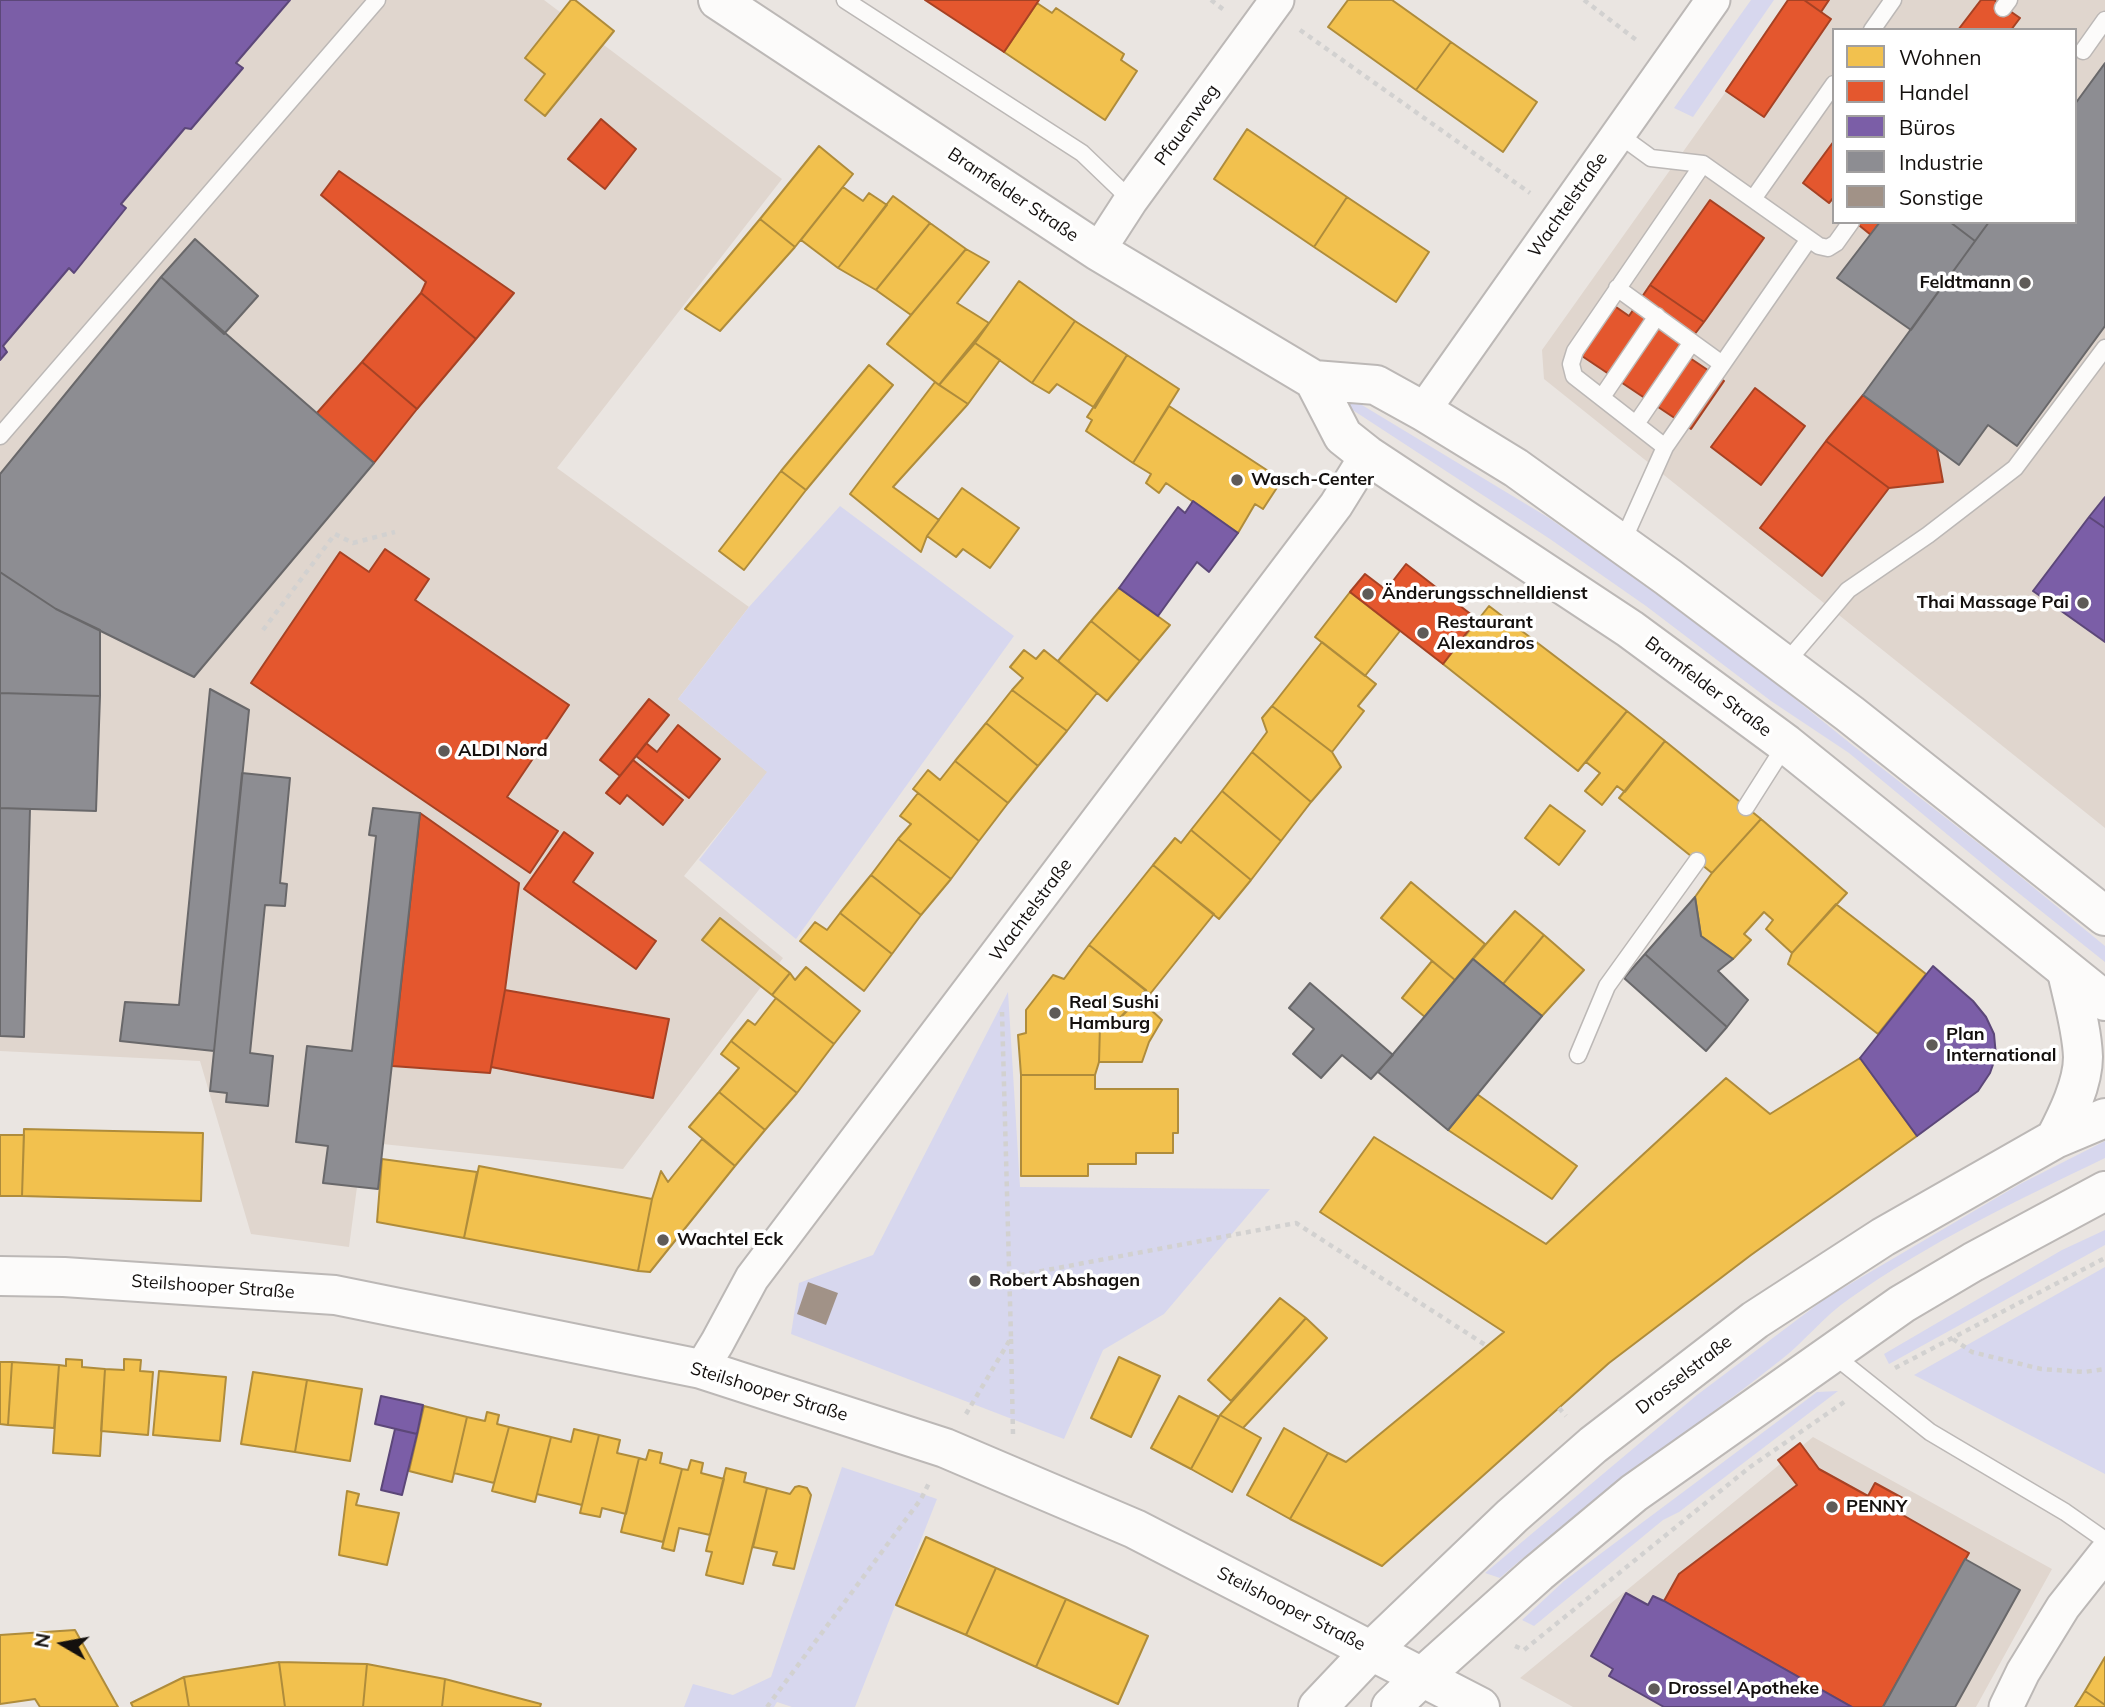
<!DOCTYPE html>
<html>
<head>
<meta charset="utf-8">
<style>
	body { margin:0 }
	#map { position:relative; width:2105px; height:1707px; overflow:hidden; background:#eae5e1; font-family:Mulish,sans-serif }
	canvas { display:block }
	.legend { position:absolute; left:1832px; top:28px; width:245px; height:196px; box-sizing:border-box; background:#fff; border:2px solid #a19f9f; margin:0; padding:9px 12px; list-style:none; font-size:21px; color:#14100e }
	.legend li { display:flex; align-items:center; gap:14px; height:35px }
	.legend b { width:35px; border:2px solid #a19f9f }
	.north { position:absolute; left:28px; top:1609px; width:70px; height:70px; -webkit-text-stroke:5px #fff; paint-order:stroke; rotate:280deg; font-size:19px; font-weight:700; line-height:28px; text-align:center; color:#14100e }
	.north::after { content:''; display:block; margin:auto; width:24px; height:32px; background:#14100e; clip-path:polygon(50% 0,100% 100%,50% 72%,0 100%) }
</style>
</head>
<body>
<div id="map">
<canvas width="2105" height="1707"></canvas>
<ul class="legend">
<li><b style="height:19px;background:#f2c14e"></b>Wohnen</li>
<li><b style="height:19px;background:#e4572e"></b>Handel</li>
<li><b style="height:19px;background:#7b5ea7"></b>Büros</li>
<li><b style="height:19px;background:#8d8d92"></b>Industrie</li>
<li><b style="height:19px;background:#a19287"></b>Sonstige</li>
</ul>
<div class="north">N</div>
</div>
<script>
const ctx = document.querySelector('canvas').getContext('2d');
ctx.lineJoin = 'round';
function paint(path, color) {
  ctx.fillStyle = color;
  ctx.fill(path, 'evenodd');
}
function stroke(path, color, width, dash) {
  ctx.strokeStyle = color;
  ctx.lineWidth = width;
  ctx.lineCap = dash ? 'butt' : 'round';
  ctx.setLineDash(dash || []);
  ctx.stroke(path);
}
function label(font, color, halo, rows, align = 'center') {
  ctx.font = font + ' Mulish,sans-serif';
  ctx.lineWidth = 7;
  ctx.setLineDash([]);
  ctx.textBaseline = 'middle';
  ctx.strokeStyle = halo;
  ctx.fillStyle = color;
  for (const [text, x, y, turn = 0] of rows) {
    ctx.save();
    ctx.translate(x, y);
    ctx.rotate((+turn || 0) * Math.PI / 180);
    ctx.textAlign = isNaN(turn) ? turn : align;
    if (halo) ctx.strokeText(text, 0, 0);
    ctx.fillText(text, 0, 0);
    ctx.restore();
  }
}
const built = new Path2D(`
	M 0,0 L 544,0 L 782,179 L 557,468 L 749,607 L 678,699 L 768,772 L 684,876 L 783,958 L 623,1169 L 363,1142 L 349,1247 L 251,1234 L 200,1061 L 0,1051 Z
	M 1791,0 L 2105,0 L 2105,828 L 1544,379 L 1542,350 ZM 1834,30 L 2075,30 L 2075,222 L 1834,222 Z
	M 1813,1437 L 2052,1569 L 1976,1707 L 1573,1707 L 1520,1678 Z`);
const green = new Path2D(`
	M 1751,0 L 1774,0 L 1693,117 L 1674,108 Z
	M 1352,399 L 1549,518 L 1716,635 L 1851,744 L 2005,864 L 2105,946 L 2105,962 L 2001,879 L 1849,753 L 1771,701 L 1646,606 L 1550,539 L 1348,407 Z
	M 840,506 L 1014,636 L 796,939 L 699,860 L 767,772 L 678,699 L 749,607 Z
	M 1008,992 L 1020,1187 L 1270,1189 L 1164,1314 L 1103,1350 L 1064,1439 L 791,1334 L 799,1283 L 873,1255 Z
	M 2105,1141 L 2105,1158 C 2018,1200 1928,1243 1849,1299 C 1824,1316 1805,1341 1782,1359 C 1688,1433 1590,1499 1500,1578 L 1485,1573 L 1697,1395 L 1826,1298 L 2020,1184 Z
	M 2105,1230 L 2105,1245 L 1889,1364 L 1884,1354 L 2062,1250 Z
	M 2105,1267 L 2105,1474 L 1914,1375 Z
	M 1838,1391 L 1679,1512 L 1663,1520 L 1534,1626 L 1522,1620 L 1564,1581 L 1817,1392 Z
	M 842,1467 L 937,1499 L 855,1707 L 792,1707 L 777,1702 L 774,1707 L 684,1707 L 693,1684 L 733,1695 L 771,1677 Z`);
const homes = new Path2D(`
	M 571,0 L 575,0 L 614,31 L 545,116 L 525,100 L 545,74 L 525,58 Z
	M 1348,0 L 1392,0 L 1451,42 L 1416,90 L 1328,27 Z
	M 1037,3 L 1052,13 L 1056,8 L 1124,54 L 1121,60 L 1137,71 L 1105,120 L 1004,52 Z
	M 1451,42 L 1537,102 L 1503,152 L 1416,90 Z
	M 1247,129 L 1347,197 L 1314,247 L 1214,179 Z
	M 819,146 L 853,174 L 795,247 L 760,219 Z
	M 843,187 L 863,201 L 869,193 L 887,205 L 838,268 L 801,240 Z
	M 893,196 L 930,223 L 876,290 L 838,268 Z
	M 1347,197 L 1429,252 L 1396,302 L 1314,247 Z
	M 760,219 L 795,247 L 720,331 L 685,309 Z
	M 930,223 L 966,249 L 911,315 L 876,290 Z
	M 966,249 L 989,262 L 957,303 L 989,323 L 939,385 L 887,344 Z
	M 1019,281 L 1075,321 L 1032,383 L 975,343 Z
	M 1075,321 L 1127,355 L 1095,408 L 1057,384 L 1049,393 L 1032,383 Z
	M 975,343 L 1000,360 L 968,404 L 939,385 Z
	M 1127,355 L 1179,389 L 1133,463 L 1086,431 L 1092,420 L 1087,417 Z
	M 869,365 L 893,385 L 806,490 L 781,471 Z
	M 935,382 L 968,404 L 893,487 L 939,520 L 927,536 L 921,552 L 850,494 Z
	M 1169,406 L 1282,480 L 1263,509 L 1255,504 L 1238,533 L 1166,483 L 1159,493 L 1146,483 L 1151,474 L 1133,463 Z
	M 781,471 L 806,490 L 744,570 L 719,551 Z
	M 962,488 L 1019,528 L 990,568 L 963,549 L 956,557 L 927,536 Z
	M 1119,588 L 1170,625 L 1140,661 L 1091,621 Z
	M 1350,592 L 1400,631 L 1365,676 L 1315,637 Z
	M 1489,606 L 1627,711 L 1578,771 L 1443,664 Z
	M 1091,621 L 1140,661 L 1107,701 L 1058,661 Z
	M 1322,642 L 1376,684 L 1358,706 L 1364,711 L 1332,752 L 1272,706 Z
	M 1024,650 L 1036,659 L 1044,650 L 1097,693 L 1067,731 L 1012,690 L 1023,678 L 1010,667 Z
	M 1012,690 L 1067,731 L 1038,766 L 986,723 Z
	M 1272,706 L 1332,752 L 1341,767 L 1311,802 L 1252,752 L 1267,732 L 1262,718 Z
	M 1627,711 L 1665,741 L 1625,792 L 1617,786 L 1602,805 L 1585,791 L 1600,773 L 1586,762 Z
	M 986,723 L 1038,766 L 1008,803 L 955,761 Z
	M 1665,741 L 1761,819 L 1712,873 L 1619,798 Z
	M 1252,752 L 1311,802 L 1281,841 L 1222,791 Z
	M 955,761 L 1008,803 L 979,841 L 913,789 L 928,770 L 940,780 Z
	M 1222,791 L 1281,841 L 1251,880 L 1191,830 Z
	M 918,793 L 979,841 L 951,879 L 898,839 L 911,824 L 900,816 Z
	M 1550,805 L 1585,831 L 1559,865 L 1525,838 Z
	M 1761,819 L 1847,893 L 1792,953 L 1766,929 L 1773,920 L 1764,912 L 1744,934 L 1751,940 L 1733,959 L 1701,936 L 1695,897 L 1712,873 Z
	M 1191,830 L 1251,880 L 1219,919 L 1153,865 L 1175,838 L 1181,843 Z
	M 898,839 L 951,879 L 921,915 L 871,875 Z
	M 1153,865 L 1214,914 L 1150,994 L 1089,945 Z
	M 871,875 L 921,915 L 892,954 L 840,913 Z
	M 1411,882 L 1485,944 L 1455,980 L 1381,918 Z
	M 1836,904 L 1926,974 L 1878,1034 L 1788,964 L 1792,953 Z
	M 1515,911 L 1544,935 L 1503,984 L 1473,959 Z
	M 840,913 L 892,954 L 864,991 L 800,941 L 815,922 L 827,930 Z
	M 720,918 L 790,973 L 772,995 L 702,940 Z
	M 1544,935 L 1584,970 L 1542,1016 L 1503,984 Z
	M 1089,945 L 1146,990 L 1114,1024 L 1100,1026 L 1099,1062 L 1095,1075 L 1021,1075 L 1018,1035 L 1026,1033 L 1026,1010 L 1053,975 L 1064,979 Z
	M 1432,961 L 1455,980 L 1425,1017 L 1402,998 Z
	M 806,967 L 860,1011 L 834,1044 L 772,995 L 790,973 L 795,980 Z
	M 776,998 L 834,1044 L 797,1093 L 731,1041 L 748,1020 L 755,1025 Z
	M 1139,999 L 1162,1020 L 1149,1042 L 1142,1062 L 1099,1062 L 1100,1026 L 1114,1024 Z
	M 731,1041 L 797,1093 L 765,1130 L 719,1092 L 739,1068 L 721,1054 Z
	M 1860,1058 L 1917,1136 L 1751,1255 L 1609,1363 L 1382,1566 L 1290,1519 L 1328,1453 L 1346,1462 L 1504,1332 L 1320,1212 L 1374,1137 L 1546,1244 L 1726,1078 L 1770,1114 Z
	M 1021,1075 L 1095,1075 L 1095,1089 L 1178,1089 L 1178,1133 L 1173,1133 L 1173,1153 L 1136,1153 L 1136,1164 L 1088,1164 L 1088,1176 L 1021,1176 Z
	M 719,1092 L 765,1130 L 735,1166 L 689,1127 Z
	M 1477,1094 L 1577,1166 L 1552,1199 L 1448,1130 Z
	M 24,1129 L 203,1133 L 201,1201 L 22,1196 Z
	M 0,1135 L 24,1135 L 22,1196 L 0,1196 Z
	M 702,1139 L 735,1166 L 650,1272 L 638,1271 L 652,1199 L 661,1171 L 668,1182 Z
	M 382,1159 L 477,1172 L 464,1238 L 377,1222 Z
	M 479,1166 L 652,1199 L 638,1271 L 464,1238 Z
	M 1280,1298 L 1306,1318 L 1231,1401 L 1208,1380 Z
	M 1306,1318 L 1327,1338 L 1243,1428 L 1220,1415 Z
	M 1119,1357 L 1160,1376 L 1131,1437 L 1091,1418 Z
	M 66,1359 L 82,1360 L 82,1367 L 105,1369 L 100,1456 L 53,1453 L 59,1365 L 66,1366 Z
	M 124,1359 L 141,1360 L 140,1371 L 153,1372 L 148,1435 L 101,1431 L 105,1369 L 124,1370 Z
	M 0,1362 L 12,1362 L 8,1425 L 0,1424 Z
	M 12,1362 L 59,1365 L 54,1428 L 8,1425 Z
	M 159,1371 L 226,1377 L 220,1441 L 153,1435 Z
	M 253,1372 L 307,1380 L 295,1452 L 241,1444 Z
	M 307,1380 L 362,1389 L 350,1461 L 295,1452 Z
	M 1179,1396 L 1219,1417 L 1191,1469 L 1151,1448 Z
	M 424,1406 L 467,1417 L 452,1482 L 409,1471 Z
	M 487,1412 L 499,1415 L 497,1424 L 509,1427 L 494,1483 L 454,1473 L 467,1417 L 485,1421 Z
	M 1220,1415 L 1261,1438 L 1232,1492 L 1191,1469 Z
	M 509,1427 L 551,1437 L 535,1502 L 492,1491 Z
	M 1284,1428 L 1328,1453 L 1290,1519 L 1247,1495 Z
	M 574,1429 L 599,1435 L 582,1505 L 537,1494 L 551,1437 L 571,1442 Z
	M 599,1435 L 620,1440 L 617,1453 L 639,1458 L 626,1514 L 602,1508 L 600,1517 L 580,1513 Z
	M 649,1450 L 662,1453 L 660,1463 L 682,1469 L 663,1542 L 621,1532 L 639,1458 L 646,1460 Z
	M 691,1460 L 703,1463 L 701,1473 L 724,1479 L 710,1535 L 679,1528 L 674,1551 L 662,1548 L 682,1469 L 688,1470 Z
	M 726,1468 L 746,1473 L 744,1482 L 767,1488 L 743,1584 L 706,1575 L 712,1552 L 706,1551 Z
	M 799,1486 L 807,1488 L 811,1495 L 794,1569 L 773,1565 L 777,1552 L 753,1547 L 767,1488 L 790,1494 L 795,1487 Z
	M 347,1491 L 359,1494 L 356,1505 L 399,1513 L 387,1565 L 339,1555 Z
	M 926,1537 L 996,1568 L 966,1635 L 896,1605 Z
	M 996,1568 L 1066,1599 L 1036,1667 L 966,1635 Z
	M 1066,1599 L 1148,1636 L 1118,1704 L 1036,1667 Z
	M 75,1630 L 118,1707 L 40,1707 L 35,1699 L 0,1704 L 0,1635 Z
	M 2105,1657 L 2105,1705 L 2085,1691 Z
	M 279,1662 L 367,1664 L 363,1707 L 285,1707 Z
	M 279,1662 L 285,1707 L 189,1707 L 184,1677 Z
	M 367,1664 L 445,1679 L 442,1707 L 363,1707 Z
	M 184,1677 L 189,1707 L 133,1707 L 131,1703 Z
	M 445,1679 L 541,1704 L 540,1707 L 442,1707 Z
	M 2085,1691 L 2105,1705 L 2105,1707 L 2075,1707 Z`);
const shops = new Path2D(`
	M 925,0 L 1039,0 L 1004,52 Z
	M 1788,0 L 1804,0 L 1831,19 L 1764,117 L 1726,91 Z
	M 1804,0 L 1829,0 L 1821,12 Z
	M 1981,0 L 1994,0 L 2020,18 L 2011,30 L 1958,30 Z
	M 601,119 L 636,149 L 605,189 L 568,159 Z
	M 1834,141 L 1834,197 L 1829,203 L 1803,183 Z
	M 339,171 L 514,293 L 476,339 L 421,293 L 426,282 L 321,195 Z
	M 1710,200 L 1764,238 L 1704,322 L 1650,285 Z
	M 1855,222 L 1880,222 L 1871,235 Z
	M 1650,285 L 1704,322 L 1681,352 L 1724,381 L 1691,429 L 1570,348 L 1603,298 L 1629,316 Z
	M 421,293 L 476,339 L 417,409 L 362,362 Z
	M 362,362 L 417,409 L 374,463 L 316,414 Z
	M 1755,388 L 1805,426 L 1761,485 L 1711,447 Z
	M 1863,395 L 1937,449 L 1943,482 L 1889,488 L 1826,441 Z
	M 1826,441 L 1889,488 L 1822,576 L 1760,528 Z
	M 385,549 L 429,579 L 415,600 L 569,705 L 507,797 L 558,831 L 530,873 L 251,683 L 340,552 L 369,572 Z
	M 1406,564 L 1477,619 L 1443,664 L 1350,592 L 1365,574 L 1386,590 Z
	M 649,699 L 669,715 L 620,776 L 600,760 Z
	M 678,725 L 720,759 L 689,798 L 636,756 L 646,743 L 657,752 Z
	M 633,760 L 683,800 L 663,825 L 627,795 L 620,804 L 606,793 Z
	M 420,813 L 519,883 L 505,990 L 490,1073 L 392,1066 Z
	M 564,832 L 593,853 L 573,882 L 656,941 L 636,969 L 524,889 Z
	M 505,990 L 669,1019 L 653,1098 L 491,1067 Z
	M 1800,1443 L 1819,1469 L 1868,1496 L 1875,1483 L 1908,1501 L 1901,1514 L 1969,1553 L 1883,1707 L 1852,1707 L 1664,1601 L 1679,1574 L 1797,1485 L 1778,1460 Z`);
const offices = new Path2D(`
	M 0,0 L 290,0 L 236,63 L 243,68 L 191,129 L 185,128 L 121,204 L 126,208 L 74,273 L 69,268 L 3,346 L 7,352 L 0,360 Z
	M 2105,497 L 2105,528 L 2089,517 Z
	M 1193,501 L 1238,533 L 1209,572 L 1197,562 L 1158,616 L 1119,588 L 1178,507 L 1185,513 Z
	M 2089,517 L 2105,528 L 2105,642 L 2033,591 Z
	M 1933,966 L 1973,1001 L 1986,1017 L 1994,1034 L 1996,1056 L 1990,1073 L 1978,1091 L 1917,1136 L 1860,1058 Z
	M 381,1396 L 423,1405 L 417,1434 L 375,1424 Z
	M 395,1429 L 417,1434 L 402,1495 L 381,1490 Z
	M 1626,1593 L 1648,1605 L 1653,1596 L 1664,1601 L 1852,1707 L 1664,1707 L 1609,1676 L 1613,1669 L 1591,1656 Z`);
const industry = new Path2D(`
	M 2105,63 L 2105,326 L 2017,446 L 1988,425 L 1959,465 L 1863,395 L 1989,222 L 2075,222 L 2075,104 Z
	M 1880,222 L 1950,222 L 1975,241 L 1911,330 L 1837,278 Z
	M 1950,222 L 1989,222 L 1975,241 Z
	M 195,239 L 258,296 L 224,334 L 161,277 Z
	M 161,277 L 374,463 L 194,677 L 56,609 L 0,572 L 0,474 Z
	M 0,572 L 56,609 L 100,630 L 100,696 L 0,693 Z
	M 210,689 L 249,710 L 214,1051 L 120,1041 L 125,1002 L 179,1005 Z
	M 0,693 L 100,696 L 96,811 L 0,808 Z
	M 242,773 L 290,778 L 280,883 L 287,884 L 285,906 L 265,905 L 250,1053 L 273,1056 L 268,1106 L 226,1102 L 227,1093 L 210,1091 Z
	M 0,808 L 30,809 L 24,1037 L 0,1036 Z
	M 373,808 L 420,813 L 378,1189 L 323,1183 L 328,1146 L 296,1142 L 307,1046 L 352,1051 L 376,836 L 369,835 Z
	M 1695,897 L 1701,936 L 1733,959 L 1718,971 L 1748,1000 L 1727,1027 L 1645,954 Z
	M 1645,954 L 1727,1027 L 1706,1051 L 1624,978 Z
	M 1473,959 L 1542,1016 L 1448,1130 L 1378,1072 Z
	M 1310,983 L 1393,1055 L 1371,1079 L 1342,1055 L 1321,1078 L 1293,1054 L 1314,1029 L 1289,1008 Z
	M 1965,1559 L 2020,1590 L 1955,1707 L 1883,1707 Z`);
const building = new Path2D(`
	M 808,1282 L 838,1293 L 826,1325 L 797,1314 Z`);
const path = new Path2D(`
	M 1211,0 L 1224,10
	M 1584,0 L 1639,42
	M 1300,30 L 1530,193
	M 263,630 L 335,534 L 353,543 L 395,532
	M 1010,1277 L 1296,1223 L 1487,1346
	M 1011,1339 L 1013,1435
	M 1953,1339 L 1972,1352 L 2041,1369 L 2084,1372 L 2105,1369
	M 1895,1368 L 2105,1258
	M 1559,1408 L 1566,1416
	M 966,1414 L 1011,1338 L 1002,1012
	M 1515,1646 L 1524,1650 L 1750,1467 L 1847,1400
	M 767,1707 L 921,1499 L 929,1483`);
const lane = new Path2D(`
	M 845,0 L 1082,153 L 1131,200
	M 2003,8 L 2009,0
	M 1872,30 L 1893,0
	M 2083,51 L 2105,20
	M 1618,134 L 1651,158 L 1703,164 L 1819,246 L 1828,248 L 1836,243 L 1851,222
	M 1753,199 L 1834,84
	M 1617,288 L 1722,364
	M 1602,397 L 1657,316
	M 1636,424 L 1692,342
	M 0,436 L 377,0
	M 1665,447 L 1574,376 L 1571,364 L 1575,351 L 1703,164
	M 1622,543 L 1665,447 L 1809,239
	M 1784,665 L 1848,590 L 1928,535 L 2015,468 L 2105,348
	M 1746,807 L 1786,744
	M 1578,1055 L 1607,986 L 1697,861
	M 1831,1353 L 1930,1432 L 2065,1512 L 2105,1540`);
const street = new Path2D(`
	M 1098,251 L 1131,200 L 1277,0
	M 1423,411 L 1713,0
	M 701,1369 L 717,1343 L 752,1278 L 1336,505 L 1367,455
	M 2006,1707 L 2023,1672 L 2063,1607 L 2105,1554`);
const secondary = new Path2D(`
	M 2055,1139 C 2067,1116 2083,1084 2083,1057 C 2082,1029 2073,999 2067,972
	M 0,1276 L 64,1277 L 335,1295 L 701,1369 L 945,1448 L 1135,1529 L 1480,1707
	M 1318,1707 L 1372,1650 L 1512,1516 L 1593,1445 L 1755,1320 L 1883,1237 L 2055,1139 L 2105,1118
	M 1391,1707 L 1422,1677 L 1538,1573 L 1634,1493 L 1902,1304 L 1973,1262 L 2105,1191`);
const primary = new Path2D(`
	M 718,0 L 1098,251 L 1314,380 L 1376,385 L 1423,411 L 1516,468 L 1668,577 L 1850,714 L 2105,916
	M 1314,380 L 1343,436 L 1367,455 L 1630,629 L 1786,744 L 2105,1001`);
const markers = [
	[2025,283,7,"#5f5b58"],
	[1237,480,7,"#5f5b58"],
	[1368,594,7,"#5f5b58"],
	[2083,603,7,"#5f5b58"],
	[1423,633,7,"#5f5b58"],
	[444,751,7,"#5f5b58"],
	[1055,1013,7,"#5f5b58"],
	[1932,1045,7,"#5f5b58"],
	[663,1240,7,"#5f5b58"],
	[975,1281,7,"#5f5b58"],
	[1832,1507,7,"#5f5b58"],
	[1654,1689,7,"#5f5b58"]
];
const streetNames = [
	["Pfauenweg",1187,125,-54],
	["Bramfelder Straße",1013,195,34],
	["Wachtelstraße",1568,205,-55],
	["Bramfelder Straße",1708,687,37],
	["Wachtelstraße",1031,910,-53],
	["Steilshooper Straße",213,1287,4],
	["Drosselstraße",1684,1375,-38],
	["Steilshooper Straße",769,1392,17],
	["Steilshooper Straße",1291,1609,27]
];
const poiNames = [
	["Feldtmann",2011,283,"right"],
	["Wasch-Center",1251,480],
	["Änderungsschnelldienst",1382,594],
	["Thai Massage Pai",2069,603,"right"],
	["Restaurant",1437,623],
	["Alexandros",1437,644],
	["ALDI Nord",458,751],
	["Real Sushi",1069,1003],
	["Hamburg",1069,1024],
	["Plan",1946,1035],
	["International",1946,1056],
	["Wachtel Eck",677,1240],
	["Robert Abshagen",989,1281],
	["PENNY",1846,1507],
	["Drossel Apotheke",1668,1689]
];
paint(built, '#e0d6ce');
paint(green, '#d7d7ee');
paint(homes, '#f2c14e');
stroke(homes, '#af8c3b', 2);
paint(shops, '#e4572e');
stroke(shops, '#a64224', 2);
paint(offices, '#7b5ea7');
stroke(offices, '#5c4779', 2);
paint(industry, '#8d8d92');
stroke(industry, '#69686a', 2);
paint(building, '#a19287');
stroke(lane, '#bcb8b6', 19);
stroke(street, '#bcb8b6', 37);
stroke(secondary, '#bcb8b6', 42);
stroke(primary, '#bcb8b6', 42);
stroke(path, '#d2d1d0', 4.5, [5, 5]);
stroke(lane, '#fcfbfa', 16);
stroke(street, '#fcfbfa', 33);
stroke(secondary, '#fcfbfa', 38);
stroke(primary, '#fcfbfa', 38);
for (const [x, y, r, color] of markers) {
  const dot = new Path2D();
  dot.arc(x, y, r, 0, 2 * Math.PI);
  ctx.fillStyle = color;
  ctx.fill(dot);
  stroke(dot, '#fff', 2.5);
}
label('18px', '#14100e', '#fff', streetNames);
label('bold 18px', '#14100e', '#fff', poiNames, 'left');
</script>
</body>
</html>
